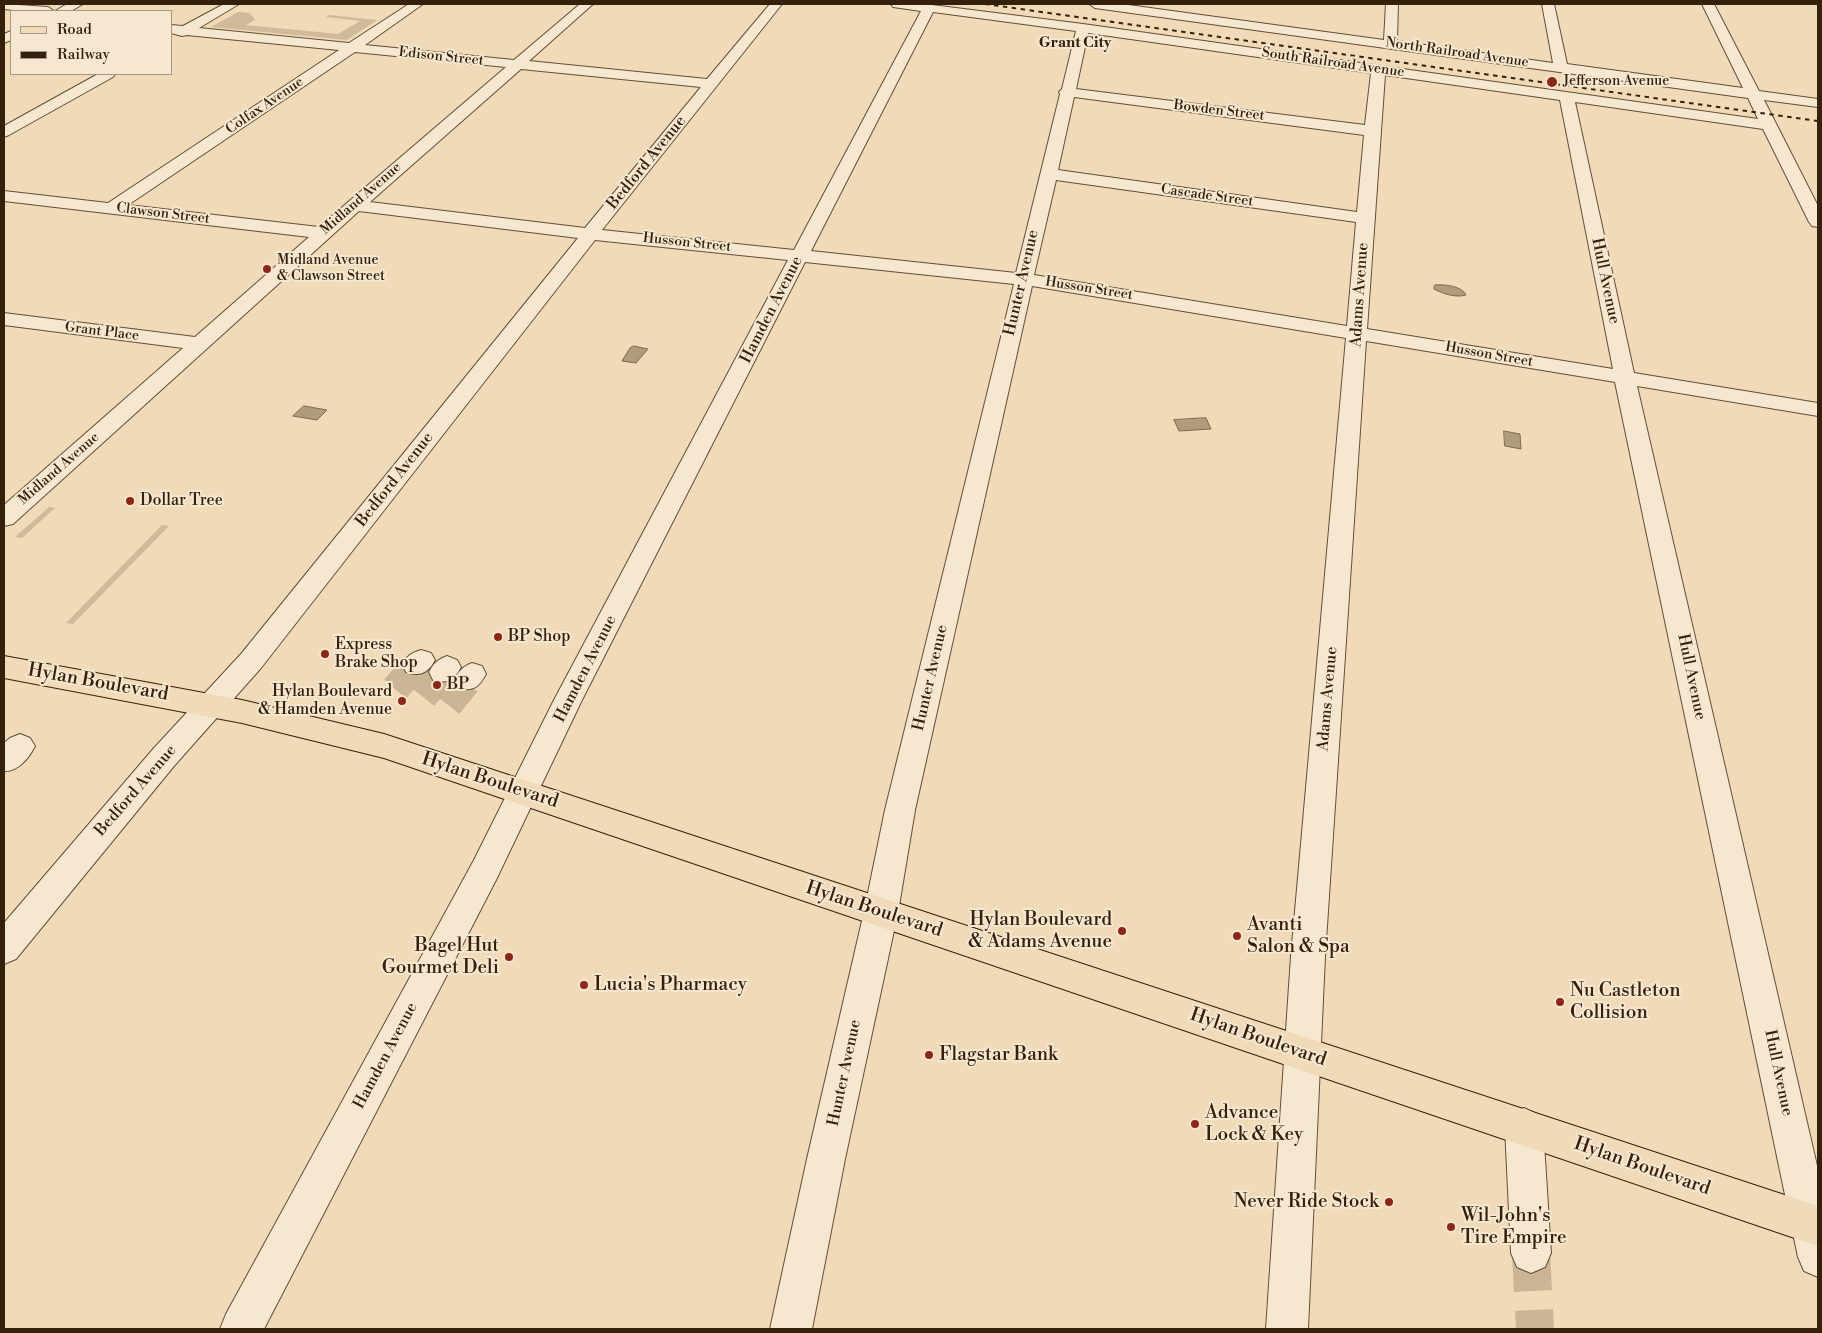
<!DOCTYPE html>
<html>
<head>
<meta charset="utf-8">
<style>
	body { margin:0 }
	#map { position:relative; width:1822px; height:1333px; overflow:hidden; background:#f0dab7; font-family:"Libre Bodoni",serif }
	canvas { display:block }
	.frame { position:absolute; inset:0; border:5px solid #35200c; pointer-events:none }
	.legend { position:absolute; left:10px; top:10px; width:162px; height:65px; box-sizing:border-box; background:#f5e7d0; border:1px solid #a89782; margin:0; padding:6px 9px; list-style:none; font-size:15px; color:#35200c }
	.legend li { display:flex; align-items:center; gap:10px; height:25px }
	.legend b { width:25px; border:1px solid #a89782 }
</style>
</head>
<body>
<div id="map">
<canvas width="1822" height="1333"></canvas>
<div class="frame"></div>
<ul class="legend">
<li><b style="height:6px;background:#f0dab7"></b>Road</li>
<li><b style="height:6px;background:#35200c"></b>Railway</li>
</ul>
</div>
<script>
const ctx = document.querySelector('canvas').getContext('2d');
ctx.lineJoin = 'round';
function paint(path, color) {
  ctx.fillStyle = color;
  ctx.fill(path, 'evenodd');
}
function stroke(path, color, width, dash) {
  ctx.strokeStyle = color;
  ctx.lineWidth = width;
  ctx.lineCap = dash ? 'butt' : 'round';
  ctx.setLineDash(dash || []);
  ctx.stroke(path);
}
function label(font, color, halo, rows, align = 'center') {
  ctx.font = font + ' "Libre Bodoni",serif';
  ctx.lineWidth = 4;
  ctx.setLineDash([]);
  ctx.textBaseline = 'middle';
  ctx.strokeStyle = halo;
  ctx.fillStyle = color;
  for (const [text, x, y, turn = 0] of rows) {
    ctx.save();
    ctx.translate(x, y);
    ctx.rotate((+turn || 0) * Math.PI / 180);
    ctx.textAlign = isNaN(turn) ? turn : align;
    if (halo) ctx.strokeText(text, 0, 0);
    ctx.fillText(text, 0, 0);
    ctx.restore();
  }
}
const green = new Path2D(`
	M 238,12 L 250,13 L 255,20 L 246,25 L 338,34 L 360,21 L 326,17 L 329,15 L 377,20 L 347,40 L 211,27 Z
	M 49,507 L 55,508 L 22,538 L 15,537 Z
	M 162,525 L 169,526 L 73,624 L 66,623 Z`);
const water = new Path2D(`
	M 1435,285 C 1444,284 1462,286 1466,295 C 1456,298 1443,294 1434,289 Z
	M 634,346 L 648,349 L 636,363 L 622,361 L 630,348 Z
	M 304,406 L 327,410 L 317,420 L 293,416 Z
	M 1206,418 L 1211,429 L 1179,431 L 1174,420 Z
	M 1504,431 L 1520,434 L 1521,449 L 1505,446 Z`);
const minorTunnelFar1 = new Path2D(`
	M 395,689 L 416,665
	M 423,697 L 443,672
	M 448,705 L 468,680`);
const minorTunnel = new Path2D(`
	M 1531,1253 L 1535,1329`);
const minor = new Path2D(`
	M 4,4 L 48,7 L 54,11 L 22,11 L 4,9 Z
	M 67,4 L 83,4 L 71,11 L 55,11 Z
	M 224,4 L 239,4 L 199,28 L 349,43 L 409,4 L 423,4 L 365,45 L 514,60 L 580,4 L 593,4 L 529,61 L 707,79 L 770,4 L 782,4 L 602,230 L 794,250 L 921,11 L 893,7 L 891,4 L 924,4 L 1083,24 L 1758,119 L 1748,98 L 1095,8 L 1089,4 L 1121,4 L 1384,40 L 1386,4 L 1398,4 L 1397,41 L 1553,63 L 1542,4 L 1554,4 L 1567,64 L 1743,88 L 1702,4 L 1714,4 L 1759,91 L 1818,99 L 1818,107 L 1764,100 L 1818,206 L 1818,227 L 1812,226 L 1809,222 L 1763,129 L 1575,102 L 1634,373 L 1818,403 L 1818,416 L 1637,386 L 1818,1170 L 1818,1277 L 1804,1271 L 1798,1257 L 1615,382 L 1366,341 L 1325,956 L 1308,1329 L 1266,1329 L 1291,956 L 1346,338 L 1032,286 L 915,810 L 898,912 L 845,1159 L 812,1329 L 770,1329 L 807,1159 L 864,912 L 885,810 L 1014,284 L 805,262 L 582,700 L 496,880 L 264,1329 L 220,1329 L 226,1314 L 474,860 L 554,700 L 788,260 L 595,240 L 261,668 L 174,766 L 16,959 L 4,964 L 4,923 L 154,748 L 241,654 L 578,238 L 359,211 L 13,524 L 4,526 L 4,505 L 183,348 L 4,325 L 4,313 L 195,337 L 309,237 L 4,201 L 4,191 L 108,203 L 339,50 L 187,35 L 182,36 L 171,33 L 171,25 L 183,26 ZM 933,12 L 1076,31 L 1062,89 L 1059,92 L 1060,94 L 1016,273 L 811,251 ZM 1088,33 L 1371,73 L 1365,125 L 1076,89 ZM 355,52 L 506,67 L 319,227 L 128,205 ZM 521,69 L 701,87 L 585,228 L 370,202 ZM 1385,75 L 1560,100 L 1613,369 L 1367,329 ZM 1074,97 L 1364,135 L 1357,212 L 1058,170 ZM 1056,180 L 1356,222 L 1347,326 L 1034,275 Z
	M 11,31 L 11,40 L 4,43 L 4,34 Z
	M 98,74 L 115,74 L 113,77 L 9,135 L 4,137 L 4,126 Z
	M 421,650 L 431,653 L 435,660 C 428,673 420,677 406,672 L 402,665 C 407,656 411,653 421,650 Z
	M 447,656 L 457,660 L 461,667 C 454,680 448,684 433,680 L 429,672 C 434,663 437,660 447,656 Z
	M 472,663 L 482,666 L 486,674 C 479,687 473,692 458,688 L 454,680 C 459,671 462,667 472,663 Z
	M 20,734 L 30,738 L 35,746 C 29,758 18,772 4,771 L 4,743 L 10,738 Z
	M 1524,1108 L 1537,1114 L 1543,1127 L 1551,1253 L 1545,1267 L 1531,1273 L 1517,1267 L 1511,1253 L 1505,1127 L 1511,1114 Z`);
const major = new Path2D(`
	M 4,656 L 242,700 L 384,734 L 1818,1206 L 1818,1246 L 384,758 L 242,723 L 4,678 Z`);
const rail = new Path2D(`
	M 985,4 L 1818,121`);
const markers = [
	[1552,82,6,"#8f2418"],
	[267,269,5,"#8f2418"],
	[130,501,5,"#8f2418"],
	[498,637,5,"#8f2418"],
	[325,654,5,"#8f2418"],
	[437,685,5,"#8f2418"],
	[402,701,5,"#8f2418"],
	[1122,931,5,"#8f2418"],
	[1237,936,5,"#8f2418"],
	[509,957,5,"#8f2418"],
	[584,985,5,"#8f2418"],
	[1560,1002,5,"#8f2418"],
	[929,1055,5,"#8f2418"],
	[1195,1124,5,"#8f2418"],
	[1389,1202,5,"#8f2418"],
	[1451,1227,5,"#8f2418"]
];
const farStreetnames = [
	["North Railroad Avenue",1457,53,8],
	["Edison Street",441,57,6],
	["South Railroad Avenue",1333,63,8],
	["Colfax Avenue",265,106,-34],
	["Bowden Street",1219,111,7],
	["Cascade Street",1207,196,8],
	["Midland Avenue",361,199,-41],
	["Clawson Street",163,214,7],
	["Husson Street",687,243,6],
	["Husson Street",1089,289,9],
	["Grant Place",102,332,7],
	["Husson Street",1489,355,10],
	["Midland Avenue",59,469,-41]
];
const farPoinames = [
	["Jefferson Avenue",1563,82],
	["Midland Avenue",277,261],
	["& Clawson Street",277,277]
];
const farNeighbourhoodnames = [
	["Grant City",1075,43]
];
const streetNames = [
	["Bedford Avenue",647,163,-51],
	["Hull Avenue",1605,281,78],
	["Hunter Avenue",1022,283,-77],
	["Adams Avenue",1360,295,-86],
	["Hamden Avenue",772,310,-63],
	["Bedford Avenue",395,480,-52],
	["Hamden Avenue",586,669,-63],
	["Hull Avenue",1691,677,78],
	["Hunter Avenue",931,678,-77],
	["Adams Avenue",1328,699,-85],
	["Bedford Avenue",136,791,-49],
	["Hamden Avenue",386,1056,-62],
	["Hunter Avenue",845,1073,-78],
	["Hull Avenue",1778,1073,78]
];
const poiNames = [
	["Dollar Tree",140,501],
	["BP Shop",508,637],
	["Express",335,645],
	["Brake Shop",335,663],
	["BP",447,685],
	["Hylan Boulevard",392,692,"right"],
	["& Hamden Avenue",392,710,"right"]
];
const nearStreetnames = [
	["Hylan Boulevard",98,683,10],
	["Hylan Boulevard",490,781,18],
	["Hylan Boulevard",874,910,18],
	["Hylan Boulevard",1258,1038,19],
	["Hylan Boulevard",1642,1167,19]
];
const nearPoinames = [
	["Hylan Boulevard",1112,920,"right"],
	["& Adams Avenue",1112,942,"right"],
	["Avanti",1247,925],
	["Salon & Spa",1247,947],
	["Bagel Hut",499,946,"right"],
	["Gourmet Deli",499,968,"right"],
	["Lucia's Pharmacy",594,985],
	["Nu Castleton",1570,991],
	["Collision",1570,1013],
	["Flagstar Bank",939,1055],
	["Advance",1205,1113],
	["Lock & Key",1205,1135],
	["Never Ride Stock",1379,1202,"right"],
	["Wil-John's",1461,1216],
	["Tire Empire",1461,1238]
];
paint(green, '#d0ba9a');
paint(water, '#b09b7d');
stroke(water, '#7f6a50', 1);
stroke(minorTunnelFar1, '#cbb595', 29, [29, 15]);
stroke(minorTunnel, '#cbb595', 38, [38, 19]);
stroke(minor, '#644e37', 2);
stroke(major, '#35200c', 2);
paint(minor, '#f5e7d0');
paint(major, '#f0dab7');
stroke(rail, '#35200c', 2, [4.5, 4.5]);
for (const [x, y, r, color] of markers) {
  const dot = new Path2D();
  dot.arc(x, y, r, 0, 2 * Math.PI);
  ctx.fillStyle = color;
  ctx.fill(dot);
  stroke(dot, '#f5e7d0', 2);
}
label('14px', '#35200c', '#f5e7d0', farStreetnames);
label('14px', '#35200c', '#f5e7d0', farPoinames, 'left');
label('bold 15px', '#35200c', '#f5e7d0', farNeighbourhoodnames);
label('16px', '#35200c', '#f5e7d0', streetNames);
label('16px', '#35200c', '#f5e7d0', poiNames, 'left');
label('19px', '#35200c', '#f5e7d0', nearStreetnames);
label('19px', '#35200c', '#f5e7d0', nearPoinames, 'left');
</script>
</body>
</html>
